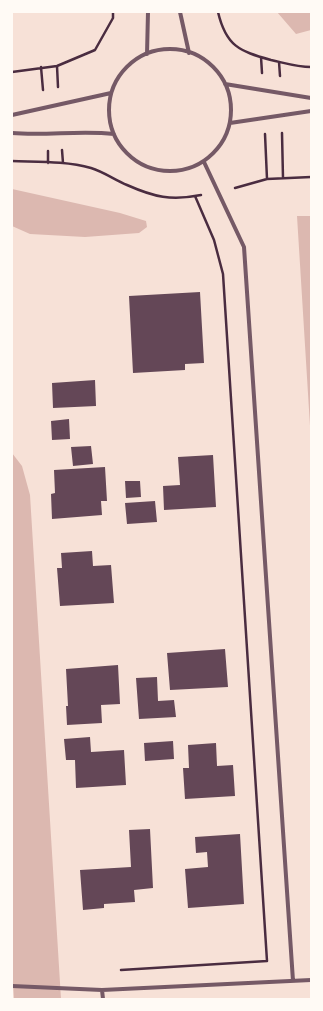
<!DOCTYPE html>
<html>
<head>
<meta charset="utf-8">
<style>
	body { margin:0 }
	#map { position:relative; width:323px; height:1011px; overflow:hidden; background:#f7e1d7; font-family:"Noto Sans",sans-serif }
	canvas { display:block }
	.frame { position:absolute; inset:0; border:13px solid #fffaf5; pointer-events:none }
</style>
</head>
<body>
<div id="map">
<canvas width="323" height="1011"></canvas>
<div class="frame"></div>
</div>
<script>
const ctx = document.querySelector('canvas').getContext('2d');
ctx.lineJoin = 'round';
function paint(path, color) {
  ctx.fillStyle = color;
  ctx.fill(path, 'evenodd');
}
function stroke(path, color, width, dash) {
  ctx.strokeStyle = color;
  ctx.lineWidth = width;
  ctx.lineCap = dash ? 'butt' : 'round';
  ctx.setLineDash(dash || []);
  ctx.stroke(path);
}
const water = new Path2D(`
	M 277,12 L 311,12 L 311,30 L 296,34 Z
	M 12,189 L 120,213 L 146,221 L 147,227 L 139,233 L 85,237 L 30,234 L 12,226 Z
	M 297,216 L 311,216 L 311,442 Z
	M 12,453 L 22,466 L 30,495 L 61,999 L 14,999 L 12,968 Z`);
const building = new Path2D(`
	M 200,292 L 204,363 L 185,364 L 185,370 L 133,373 L 129,296 Z
	M 95,380 L 96,406 L 53,408 L 52,383 Z
	M 69,419 L 70,439 L 52,440 L 51,421 Z
	M 91,446 L 93,464 L 73,466 L 71,447 Z
	M 213,455 L 216,507 L 164,510 L 163,486 L 180,485 L 178,457 Z
	M 105,467 L 107,501 L 101,501 L 102,515 L 52,519 L 51,494 L 55,493 L 54,470 Z
	M 125,481 L 140,481 L 141,497 L 126,498 Z
	M 155,501 L 157,522 L 127,524 L 125,503 Z
	M 92,551 L 93,566 L 111,565 L 114,603 L 60,606 L 57,568 L 62,568 L 61,553 Z
	M 225,649 L 228,687 L 170,690 L 167,653 Z
	M 118,665 L 120,704 L 101,705 L 102,723 L 67,725 L 66,706 L 68,706 L 66,669 Z
	M 157,677 L 158,701 L 174,700 L 176,717 L 139,719 L 136,678 Z
	M 90,737 L 91,752 L 124,750 L 126,785 L 76,788 L 75,760 L 66,760 L 64,739 Z
	M 173,741 L 174,759 L 145,761 L 144,743 Z
	M 216,743 L 217,766 L 233,765 L 235,796 L 185,799 L 183,768 L 189,768 L 188,745 Z
	M 150,829 L 153,888 L 134,890 L 135,902 L 104,904 L 104,908 L 83,910 L 80,870 L 131,867 L 129,830 Z
	M 240,834 L 244,904 L 188,908 L 185,869 L 208,867 L 207,852 L 196,853 L 195,837 Z`);
const path = new Path2D(`
	M 218,12 C 226,46 239,51 271,60 C 285,63 297,67 311,67
	M 261,57 L 262,73
	M 279,62 L 280,76
	M 57,66 L 58,87
	M 41,67 L 43,90
	M 12,72 L 57,66 L 95,50 L 113,18 L 113,12
	M 282,133 L 283,178
	M 265,134 L 267,179
	M 62,150 L 63,163
	M 48,151 L 48,163
	M 12,161 C 38,162 66,161 91,168 C 104,172 115,180 127,185 C 154,197 171,201 201,195
	M 235,188 L 267,179 L 311,177
	M 121,970 L 267,961 L 223,274 L 214,240 L 195,196`);
const minor = new Path2D(`
	M 180,12 L 189,53
	M109 110a61 61 0 1 1 122 0a61 61 0 1 1-122 0Z
	M 147,54 L 148,12
	M 225,84 L 311,98
	M 12,115 L 111,93
	M 230,123 L 311,111
	M 12,133 C 46,136 80,130 114,134
	M 204,162 L 244,247 L 293,981
	M 12,986 L 102,990 L 311,980
	M 102,990 L 103,999`);
paint(water, '#dcb8b0');
paint(building, '#644757');
stroke(path, '#4a2c40', 2.5);
stroke(minor, '#755966', 4);
</script>
</body>
</html>
